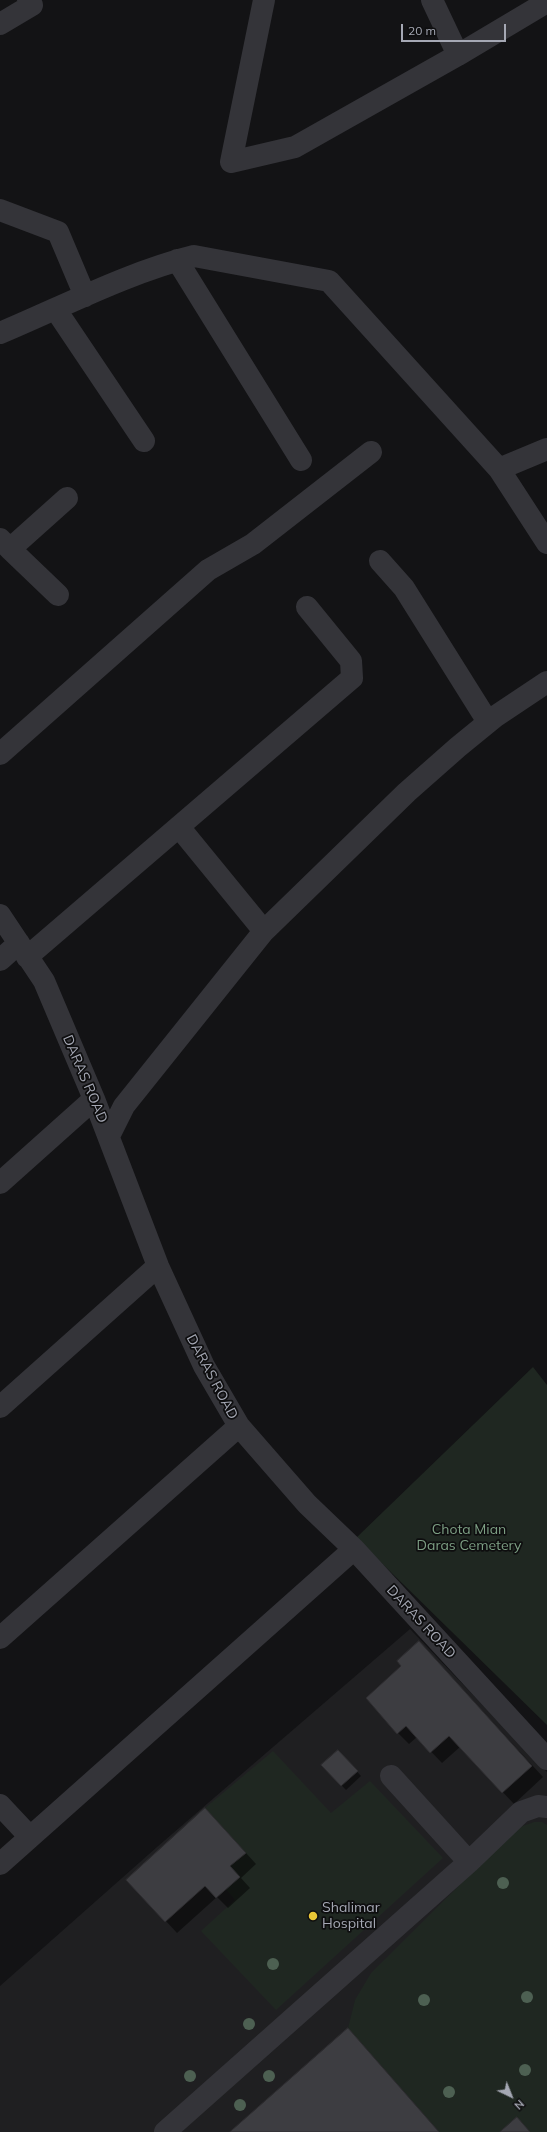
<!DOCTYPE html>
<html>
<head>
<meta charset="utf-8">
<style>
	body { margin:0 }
	#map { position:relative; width:547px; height:2132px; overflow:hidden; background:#131315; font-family:Mulish,sans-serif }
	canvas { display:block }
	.north { position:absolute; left:491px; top:2076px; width:40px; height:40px; -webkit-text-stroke:3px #0e0e0f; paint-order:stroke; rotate:137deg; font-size:11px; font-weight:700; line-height:16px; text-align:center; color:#a5a8b4 }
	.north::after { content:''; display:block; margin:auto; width:14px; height:18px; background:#a5a8b4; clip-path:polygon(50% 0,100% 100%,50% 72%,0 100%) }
	.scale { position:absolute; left:401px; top:24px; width:105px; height:18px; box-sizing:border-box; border:2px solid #a5a8b4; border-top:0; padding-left:5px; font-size:12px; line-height:14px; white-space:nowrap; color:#a5a8b4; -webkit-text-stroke:3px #0e0e0f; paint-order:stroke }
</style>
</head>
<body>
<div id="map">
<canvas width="547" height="2132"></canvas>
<div class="north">N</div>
<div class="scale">20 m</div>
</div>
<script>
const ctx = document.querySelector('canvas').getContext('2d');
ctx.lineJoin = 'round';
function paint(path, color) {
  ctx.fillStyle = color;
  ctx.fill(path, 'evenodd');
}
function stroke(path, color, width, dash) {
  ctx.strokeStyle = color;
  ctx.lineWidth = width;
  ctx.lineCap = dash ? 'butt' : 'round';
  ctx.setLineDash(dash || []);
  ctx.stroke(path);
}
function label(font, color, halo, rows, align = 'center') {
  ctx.font = font + ' Mulish,sans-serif';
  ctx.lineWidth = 3.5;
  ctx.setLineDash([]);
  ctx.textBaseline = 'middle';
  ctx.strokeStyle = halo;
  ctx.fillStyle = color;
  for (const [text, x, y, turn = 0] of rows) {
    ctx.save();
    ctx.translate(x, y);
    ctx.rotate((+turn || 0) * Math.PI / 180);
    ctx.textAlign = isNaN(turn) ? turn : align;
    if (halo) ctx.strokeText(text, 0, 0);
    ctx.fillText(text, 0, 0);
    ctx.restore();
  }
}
const built = new Path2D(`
	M 410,1629 L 547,1772 L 547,2132 L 0,2132 L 0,1986 L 157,1847 Z`);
const green = new Path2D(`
	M 533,1367 L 547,1385 L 547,1725 L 356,1538 Z
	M 273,1751 L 331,1813 L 370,1781 L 443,1858 L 276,2010 L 201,1931 L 235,1900 L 226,1889 L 230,1866 L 246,1853 L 205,1808 Z
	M 534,1822 L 542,1822 L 547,1825 L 547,2132 L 530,2132 L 517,2117 L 500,2132 L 439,2132 L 348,2028 L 355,2000 L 371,1973 L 517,1828 Z`);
const shadow = new Path2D(`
	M 419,1642 L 543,1777 L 514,1804 L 460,1747 L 442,1763 L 417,1737 L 409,1744 L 398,1733 L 403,1666 Z
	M 338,1751 L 361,1776 L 346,1790 L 323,1766 Z
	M 216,1820 L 256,1864 L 241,1878 L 250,1888 L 228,1908 L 217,1897 L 177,1933 L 128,1880 Z
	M 361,2043 L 439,2132 L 231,2132 Z`);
const building = new Path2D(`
	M 419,1641 L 532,1766 L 502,1793 L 449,1736 L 430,1753 L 406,1726 L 397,1734 L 366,1698 L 401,1666 L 397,1661 Z
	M 338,1750 L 358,1771 L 341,1786 L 321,1765 Z
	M 205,1808 L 246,1853 L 230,1866 L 240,1877 L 216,1898 L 205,1886 L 165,1922 L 126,1880 Z
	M 348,2028 L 439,2132 L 230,2132 Z
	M 517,2117 L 530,2132 L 500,2132 Z`);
const minor = new Path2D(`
	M 264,0 L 231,162 L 295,147 L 458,55
	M 432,0 L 458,55 L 547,2
	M 0,24 L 32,5 L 28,0
	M 0,210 L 58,232 L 85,296
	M 177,260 L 301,460
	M 56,310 L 144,441
	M 0,333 C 62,307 129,272 194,256 L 329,281 L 499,469 L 547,449
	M 499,469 L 547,543
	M 0,539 L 10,549 L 67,498
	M 10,549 L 58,595
	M 380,561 L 404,588 L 488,722
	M 0,754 L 208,570 L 253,544 L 371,452
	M 179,827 L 264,931
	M 0,915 L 44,981 L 94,1099 L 158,1266 L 204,1366 L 239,1426 L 307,1504 L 354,1549 L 547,1759
	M 27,957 L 352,678 L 351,661 L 307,607
	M 0,960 L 19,943
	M 109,1136 L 124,1106 L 264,931 L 407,792 L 458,747 L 496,716 L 547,682
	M 0,1183 L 94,1099
	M 0,1407 L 158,1266
	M 0,1638 L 239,1426
	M 391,1776 L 469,1862
	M 0,1805 L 30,1837
	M 0,1864 L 354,1549
	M 165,2132 L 469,1862 L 521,1812 L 538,1806 L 547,1807`);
const trees = [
	[503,1883],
	[273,1964],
	[527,1997],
	[424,2000],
	[249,2024],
	[525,2070],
	[190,2076],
	[269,2076],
	[449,2092],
	[240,2105]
];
const markers = [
	[313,1916,5,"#e9c736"]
];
const streetNames = [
	["DARAS ROAD",85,1079,67],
	["DARAS ROAD",212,1377,62],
	["DARAS ROAD",421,1622,47]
];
const parkNames = [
	["Chota Mian",469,1530],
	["Daras Cemetery",469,1546]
];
const poiNames = [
	["Shalimar",322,1908],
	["Hospital",322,1924]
];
paint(built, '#1f1f21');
paint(green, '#1f2721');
paint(shadow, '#0007');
paint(building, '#3d3d41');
stroke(building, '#2e2d30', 1);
stroke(minor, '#343439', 22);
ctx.fillStyle = '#4d6052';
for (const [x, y] of trees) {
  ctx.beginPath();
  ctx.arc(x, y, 6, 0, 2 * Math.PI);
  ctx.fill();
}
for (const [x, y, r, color] of markers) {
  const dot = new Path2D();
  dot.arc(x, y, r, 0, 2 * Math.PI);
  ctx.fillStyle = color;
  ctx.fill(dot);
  stroke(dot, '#0e0e0f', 1.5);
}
label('14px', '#a5a8b4', '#0e0e0f', streetNames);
label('14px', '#7d9f84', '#0e0e0f', parkNames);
label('14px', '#a5a8b4', '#0e0e0f', poiNames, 'left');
</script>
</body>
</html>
